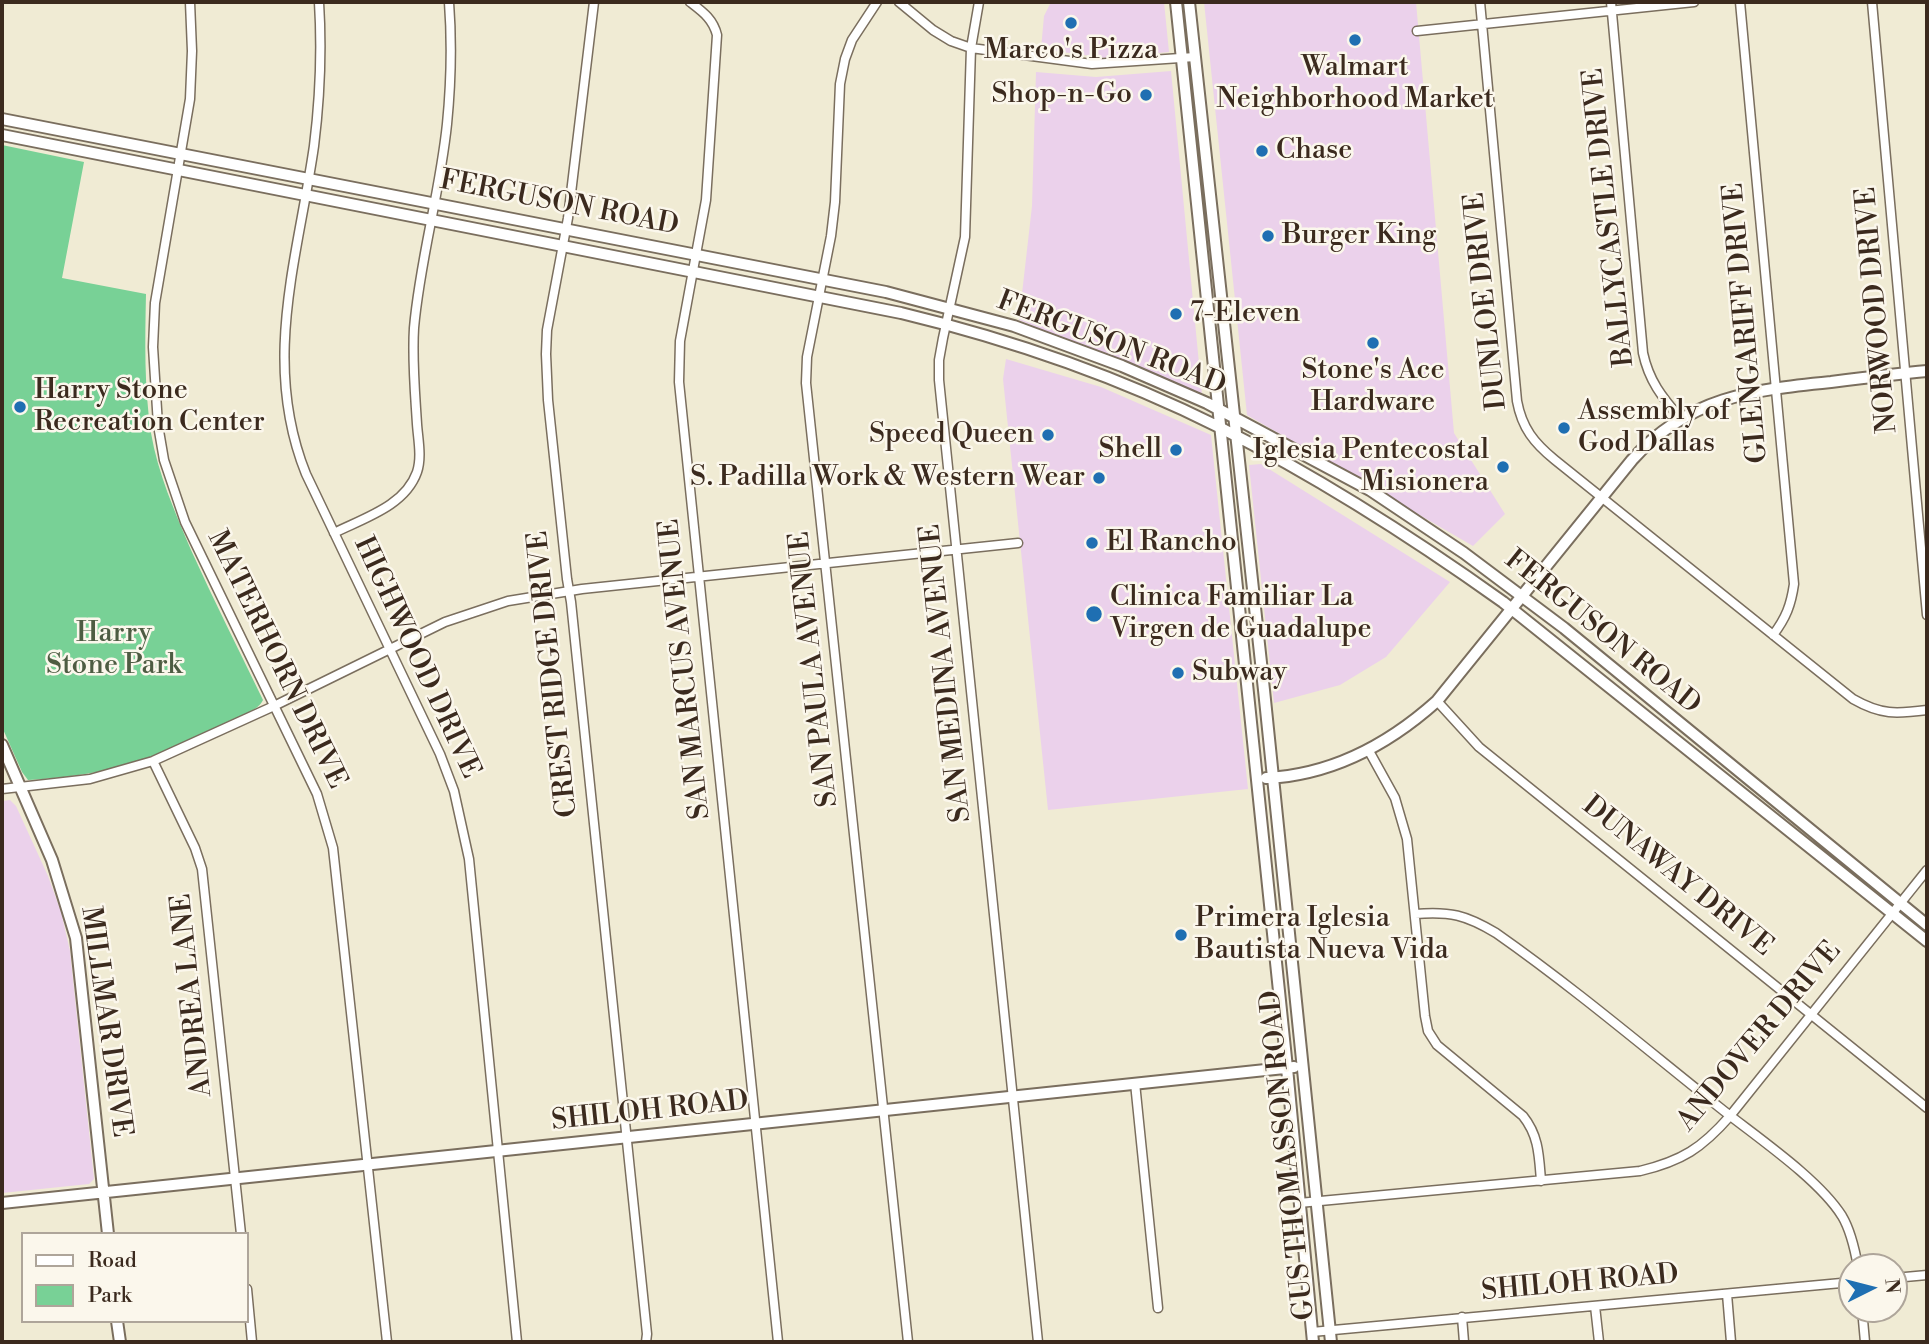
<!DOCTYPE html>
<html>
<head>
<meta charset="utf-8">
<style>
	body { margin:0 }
	#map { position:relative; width:1929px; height:1344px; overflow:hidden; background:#f0ebd4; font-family:"Libre Bodoni",serif }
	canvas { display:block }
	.frame { position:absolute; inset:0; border:4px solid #3b2a1e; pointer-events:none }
	.legend { position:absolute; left:21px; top:1232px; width:228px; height:91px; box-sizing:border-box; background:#fbf7ec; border:2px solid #aea59a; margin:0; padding:9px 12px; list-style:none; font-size:21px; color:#3b2a1e }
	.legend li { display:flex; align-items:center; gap:14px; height:35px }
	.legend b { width:35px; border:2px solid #aea59a }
	.north { position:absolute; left:1838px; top:1253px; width:70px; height:70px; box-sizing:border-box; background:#fbf7ec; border:2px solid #aea59a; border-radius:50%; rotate:84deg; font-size:19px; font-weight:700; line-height:28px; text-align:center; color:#3b2a1e }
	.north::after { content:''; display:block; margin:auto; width:24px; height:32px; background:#1f6fb2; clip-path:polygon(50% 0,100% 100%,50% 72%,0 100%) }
</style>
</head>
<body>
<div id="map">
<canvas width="1929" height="1344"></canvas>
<div class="frame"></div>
<ul class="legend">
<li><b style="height:9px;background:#fff"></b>Road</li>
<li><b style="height:19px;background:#78d196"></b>Park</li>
</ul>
<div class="north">N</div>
</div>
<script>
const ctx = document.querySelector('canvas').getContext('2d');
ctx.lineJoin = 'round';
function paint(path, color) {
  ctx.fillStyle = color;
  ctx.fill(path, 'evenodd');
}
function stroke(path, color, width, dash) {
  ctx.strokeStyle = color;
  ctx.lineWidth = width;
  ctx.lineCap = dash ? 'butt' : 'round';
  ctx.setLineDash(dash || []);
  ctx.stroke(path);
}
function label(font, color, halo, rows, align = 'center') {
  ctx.font = font + ' "Libre Bodoni",serif';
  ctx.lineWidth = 5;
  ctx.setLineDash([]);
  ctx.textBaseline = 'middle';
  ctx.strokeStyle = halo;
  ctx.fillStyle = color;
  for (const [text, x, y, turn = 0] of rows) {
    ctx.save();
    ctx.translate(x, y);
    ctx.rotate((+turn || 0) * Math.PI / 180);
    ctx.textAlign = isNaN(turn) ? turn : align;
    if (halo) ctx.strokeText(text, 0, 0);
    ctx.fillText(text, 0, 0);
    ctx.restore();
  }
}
const built = new Path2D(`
	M 1051,2 L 1164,2 L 1169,52 L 1105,58 L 1041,49 L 1044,16 Z
	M 1204,2 L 1416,2 L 1454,433 L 1505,514 L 1473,546 L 1247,415 Z
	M 1171,71 L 1202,395 L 1019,320 L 1032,206 L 1036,72 L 1096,77 Z
	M 1006,359 L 1101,387 L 1211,435 L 1248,789 L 1048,810 L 1003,379 Z
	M 1261,464 L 1450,582 L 1386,657 L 1340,685 L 1274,703 L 1249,465 Z
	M 10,800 L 16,806 L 48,876 L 61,912 L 70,951 L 94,1179 L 89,1184 L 2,1193 L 2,801 Z`);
const green = new Path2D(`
	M 2,145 L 84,162 L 62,278 L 146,294 C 145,340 144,387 151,433 C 158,474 175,512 191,550 C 214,601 239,650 263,700 C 258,711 238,717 227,722 C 195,737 163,754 129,764 C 96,774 61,778 28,780 L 22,772 L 2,727 Z`);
const street = new Path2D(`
	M 190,2 L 192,51 L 190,99 L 155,303 L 153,347 L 158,425 L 164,460 L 185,522 L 317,794 L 333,848 L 387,1342
	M 319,2 C 322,50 320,98 314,146 C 298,258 261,362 306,474 L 440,754 L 454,791 L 469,859 L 517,1342
	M 594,2 L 568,218 L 547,330 L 546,354 L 548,400 L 567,579 L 571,602 L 647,1334 L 646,1342
	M 690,2 C 703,12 713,19 717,35 L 706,200 L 680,341 L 679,382 L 778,1342
	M 877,2 L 852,40 L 845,59 L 840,84 L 835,202 L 831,236 L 807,357 L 806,383 L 908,1342
	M 899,2 L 933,30 L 951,41 L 971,48 L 1092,64 L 1195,57
	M 979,2 L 971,48 L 965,237 L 943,338 L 939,360 L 939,380 L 1038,1342
	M 1480,2 L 1517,401 C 1522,428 1534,443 1555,460 L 1853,699 C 1881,715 1896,714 1927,710
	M 1611,2 L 1643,353 C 1649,381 1662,397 1680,418
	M 1740,2 L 1794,584 C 1791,605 1786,618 1773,635
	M 1872,2 L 1927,615
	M 1417,31 L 1694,2
	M 334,533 C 364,518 405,506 417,472 C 422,457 418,439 417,424 C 415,392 412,360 414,328 C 420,259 440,193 447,124 C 451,84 452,42 449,2
	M 1437,701 L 1479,747 L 1927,1108
	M 1369,751 L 1395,798 L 1407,839 L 1425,1016 L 1428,1031 L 1437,1045 L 1523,1116 C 1539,1136 1539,1156 1541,1181
	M 153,761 L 195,848 L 202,869 L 241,1234
	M 2,789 L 90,779 L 153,761 L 274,706 L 445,622 L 508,601 L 582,589 L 1018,543
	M 1415,914 C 1450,911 1466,915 1496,933 C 1573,987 1645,1048 1719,1107 C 1755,1136 1818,1178 1842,1216 C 1851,1231 1855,1250 1858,1267
	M 1135,1083 L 1158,1308
	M 1299,1203 L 1640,1171 C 1682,1161 1702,1148 1730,1116 L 1927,870
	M 1894,1278 L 1927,1275
	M 247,1289 L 252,1342
	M 1727,1294 L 1731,1342
	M 1595,1306 L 1599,1342
	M 1862,1309 L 1865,1342
	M 1462,1317 L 1464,1342
	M 1312,1332 L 1852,1282`);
const secondary = new Path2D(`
	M 1176,2 L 1287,1068 L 1313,1342
	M 1189,2 L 1264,690 L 1331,1342
	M 2,119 L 886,292 L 1014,326 L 1122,366 L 1207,403 L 1370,490 L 1464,553 L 1564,628 L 1927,925
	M 2,135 L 901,313 C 1009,339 1119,377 1219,427 C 1318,477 1412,537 1503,602 L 1927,941
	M 2,745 L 52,860 L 76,938 L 108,1234
	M 1266,778 C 1332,775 1389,744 1437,701 L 1632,460 C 1688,397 1752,390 1831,382 C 1863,378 1895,374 1927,371
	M 2,1203 L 1294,1067
	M 117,1321 L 120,1342`);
const markers = [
	[1071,23,7,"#1f6fb2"],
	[1355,40,7,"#1f6fb2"],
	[1146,95,7,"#1f6fb2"],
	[1262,151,7,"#1f6fb2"],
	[1268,236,7,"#1f6fb2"],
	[1176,314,7,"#1f6fb2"],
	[1373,343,7,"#1f6fb2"],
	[20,407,7,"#1f6fb2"],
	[1564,428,7,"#1f6fb2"],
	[1048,435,7,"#1f6fb2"],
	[1176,450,7,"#1f6fb2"],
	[1503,467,7,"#1f6fb2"],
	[1099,478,7,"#1f6fb2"],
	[1092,543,7,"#1f6fb2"],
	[1094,614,9,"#1f6fb2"],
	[1178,673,7,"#1f6fb2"],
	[1181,935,7,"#1f6fb2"]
];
const poiNames = [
	["Marco's Pizza",1071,51,"center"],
	["Walmart",1355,68,"center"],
	["Neighborhood Market",1355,100,"center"],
	["Shop-n-Go",1132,95,"right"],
	["Chase",1276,151],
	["Burger King",1282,236],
	["7-Eleven",1190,314],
	["Stone's Ace",1373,371,"center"],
	["Hardware",1373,403,"center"],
	["Harry Stone",34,391],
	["Recreation Center",34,423],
	["Assembly of",1578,412],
	["God Dallas",1578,444],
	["Speed Queen",1034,435,"right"],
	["Shell",1162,450,"right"],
	["Iglesia Pentecostal",1489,451,"right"],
	["Misionera",1489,483,"right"],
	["S. Padilla Work & Western Wear",1085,478,"right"],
	["El Rancho",1106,543],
	["Clinica Familiar La",1110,598],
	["Virgen de Guadalupe",1110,630],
	["Subway",1192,673],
	["Primera Iglesia",1195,919],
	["Bautista Nueva Vida",1195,951]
];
const streetNames = [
	["FERGUSON ROAD",559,204,11],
	["BALLYCASTLE DRIVE",1610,217,-96],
	["DUNLOE DRIVE",1487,301,-96],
	["NORWOOD DRIVE",1878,310,-95],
	["GLENGARIFF DRIVE",1747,323,-95],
	["FERGUSON ROAD",1111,344,21],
	["FERGUSON ROAD",1602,633,39],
	["HIGHWOOD DRIVE",416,658,65],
	["MATERHORN DRIVE",276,660,64],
	["SAN MARCUS AVENUE",686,669,-96],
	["SAN PAULA AVENUE",815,669,-96],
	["SAN MEDINA AVENUE",947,673,-96],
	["CREST RIDGE DRIVE",554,674,-96],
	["DUNAWAY DRIVE",1677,877,39],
	["ANDREA LANE",193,995,-96],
	["MILLMAR DRIVE",105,1022,82],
	["ANDOVER DRIVE",1760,1037,-50],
	["SHILOH ROAD",650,1112,-6],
	["GUS THOMASSON ROAD",1289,1155,-96],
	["SHILOH ROAD",1580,1284,-5]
];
const parkNames = [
	["Harry",114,634],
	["Stone Park",114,666]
];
paint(built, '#ebd1eb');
paint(green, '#78d196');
stroke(street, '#7a6e5e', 11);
stroke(secondary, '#7a6e5e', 14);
stroke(street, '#fff', 8);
stroke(secondary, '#fff', 10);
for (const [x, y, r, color] of markers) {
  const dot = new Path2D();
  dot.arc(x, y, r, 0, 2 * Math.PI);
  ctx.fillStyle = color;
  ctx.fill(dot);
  stroke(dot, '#fbf7ec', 2.5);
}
label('28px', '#3b2a1e', '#fbf7ec', poiNames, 'left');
label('28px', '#3b2a1e', '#fbf7ec', streetNames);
label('28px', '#4d5c42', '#fbf7ec', parkNames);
</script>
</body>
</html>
